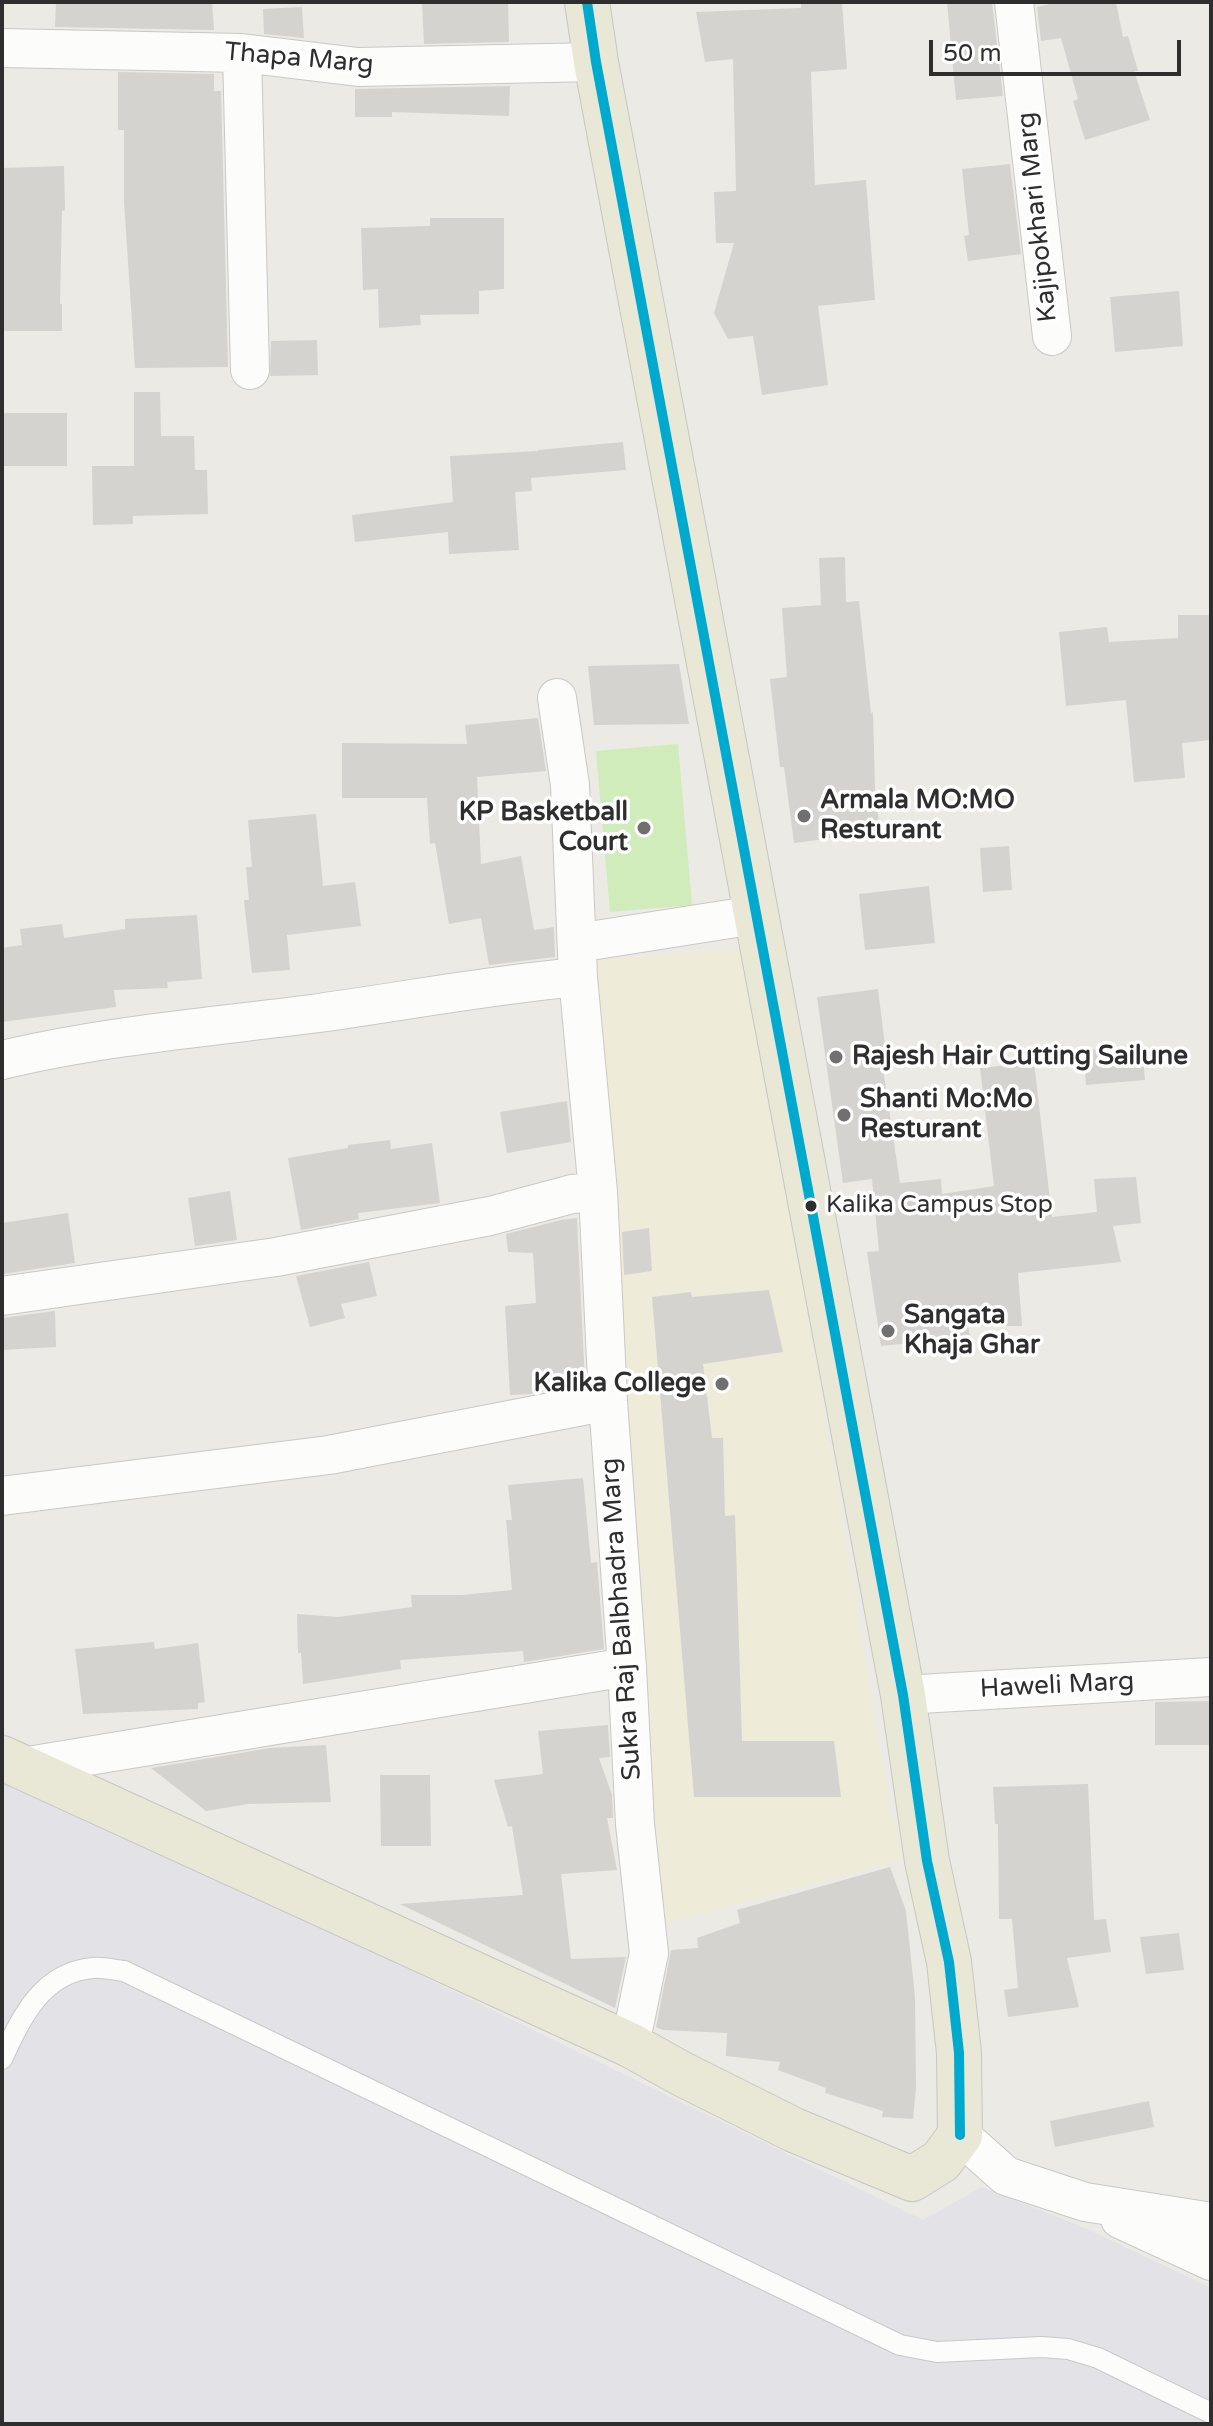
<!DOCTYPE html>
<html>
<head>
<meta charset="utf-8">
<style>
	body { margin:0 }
	#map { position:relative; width:1213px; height:2426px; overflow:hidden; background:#eceae4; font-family:"Varela Round",sans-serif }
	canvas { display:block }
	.frame { position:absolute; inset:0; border:4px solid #2e2e2e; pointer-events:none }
	.scale { position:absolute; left:929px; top:40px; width:252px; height:36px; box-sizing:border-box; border:4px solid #2e2e2e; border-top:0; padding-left:10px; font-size:24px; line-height:28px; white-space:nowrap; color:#2e2e2e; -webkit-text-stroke:6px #fff; paint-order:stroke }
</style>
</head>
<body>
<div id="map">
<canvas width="1213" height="2426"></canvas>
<div class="frame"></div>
<div class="scale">50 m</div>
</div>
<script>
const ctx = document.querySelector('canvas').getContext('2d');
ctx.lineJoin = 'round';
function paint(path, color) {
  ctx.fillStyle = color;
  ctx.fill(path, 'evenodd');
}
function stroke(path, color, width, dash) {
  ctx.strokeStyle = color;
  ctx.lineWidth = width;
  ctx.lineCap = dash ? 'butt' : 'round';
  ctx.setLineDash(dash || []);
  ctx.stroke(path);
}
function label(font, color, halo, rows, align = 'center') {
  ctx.font = font + ' "Varela Round",sans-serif';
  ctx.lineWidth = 7;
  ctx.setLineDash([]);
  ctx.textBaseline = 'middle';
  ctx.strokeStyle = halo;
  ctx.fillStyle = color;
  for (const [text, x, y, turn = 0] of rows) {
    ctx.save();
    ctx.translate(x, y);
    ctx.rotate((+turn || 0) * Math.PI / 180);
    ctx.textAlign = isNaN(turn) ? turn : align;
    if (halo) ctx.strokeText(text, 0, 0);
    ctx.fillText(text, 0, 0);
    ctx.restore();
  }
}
const education = new Path2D(`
	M 747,947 L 890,1807 L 903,1860 L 664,1924 L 591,961 Z`);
const airport = new Path2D(`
	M 2,1771 L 923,2220 L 982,2187 L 1085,2228 L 1211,2288 L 1211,2424 L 2,2424 Z`);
const pitch = new Path2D(`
	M 678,744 L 692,905 L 610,912 L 596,751 Z`);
const building = new Path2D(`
	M 56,2 L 212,2 L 214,30 L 55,27 Z
	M 422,2 L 508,2 L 509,42 L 424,44 Z
	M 842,2 L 847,69 L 811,72 L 815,185 L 866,180 L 875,300 L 818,306 L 828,385 L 762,395 L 753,336 L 728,339 L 714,313 L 734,243 L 716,243 L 714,192 L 736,191 L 733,59 L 705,62 L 696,12 L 801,8 L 801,4 Z
	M 947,2 L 992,2 L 1003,96 L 956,100 Z
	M 1058,2 L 1116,2 L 1123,37 L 1128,36 L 1138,71 L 1134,71 L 1150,120 L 1085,140 L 1073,101 L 1078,99 L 1061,38 L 1041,41 L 1037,7 Z
	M 302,7 L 304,38 L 264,34 L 263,9 Z
	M 118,72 L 214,74 L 214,91 L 221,91 L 228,367 L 135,368 L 124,201 L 124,130 L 118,130 Z
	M 510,86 L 509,116 L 392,112 L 392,117 L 355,117 L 355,89 Z
	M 1010,164 L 1021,254 L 968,261 L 964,236 L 969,235 L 962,169 Z
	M 64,166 L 65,210 L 62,211 L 60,304 L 62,304 L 62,331 L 2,331 L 2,168 Z
	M 430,218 L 504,218 L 504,289 L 479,291 L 479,314 L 420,315 L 421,325 L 379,328 L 378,289 L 363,290 L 361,228 L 430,226 Z
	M 1179,291 L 1183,346 L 1115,352 L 1110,297 Z
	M 317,340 L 318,375 L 270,376 L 271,341 Z
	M 134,392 L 160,392 L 161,436 L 194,436 L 195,470 L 207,470 L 208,514 L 133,516 L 133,524 L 93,525 L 92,466 L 134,466 Z
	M 2,413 L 67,413 L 67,466 L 2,466 Z
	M 623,442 L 626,470 L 531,478 L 532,491 L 515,492 L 519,550 L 449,554 L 448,532 L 355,542 L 352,515 L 453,502 L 450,456 L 538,451 L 538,450 Z
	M 845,557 L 846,602 L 859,601 L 871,713 L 873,712 L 875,790 L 880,832 L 794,843 L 784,767 L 780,767 L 770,679 L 787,677 L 782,608 L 821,605 L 819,558 Z
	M 1178,615 L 1211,615 L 1211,740 L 1182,743 L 1185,778 L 1134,782 L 1126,700 L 1066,706 L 1059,632 L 1107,627 L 1109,642 L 1178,638 Z
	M 679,664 L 689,724 L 594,725 L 588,666 Z
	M 538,718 L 546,771 L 477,777 L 481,864 L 521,856 L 534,930 L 554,927 L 555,957 L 489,965 L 481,918 L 449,924 L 435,843 L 430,844 L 427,798 L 342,798 L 342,743 L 467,744 L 465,725 Z
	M 316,814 L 323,886 L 355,882 L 361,926 L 287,935 L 290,970 L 252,973 L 244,900 L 249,900 L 246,867 L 252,867 L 248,820 Z
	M 1009,846 L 1012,890 L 983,892 L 980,848 Z
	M 929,886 L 935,943 L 865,950 L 859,894 Z
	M 197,915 L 202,979 L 167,982 L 168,988 L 114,990 L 116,1007 L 2,1022 L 2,948 L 22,945 L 20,929 L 62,924 L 64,938 L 125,929 L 125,919 Z
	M 878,989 L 887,1062 L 882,1062 L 900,1183 L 941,1179 L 942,1194 L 994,1186 L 980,1068 L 1034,1062 L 1052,1217 L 1097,1212 L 1094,1179 L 1136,1177 L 1141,1223 L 1113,1226 L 1121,1262 L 1018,1273 L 1022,1326 L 968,1326 L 970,1337 L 881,1346 L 867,1252 L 879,1251 L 872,1179 L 843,1183 L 817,997 Z
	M 1142,1045 L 1145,1080 L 1086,1085 L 1083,1050 Z
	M 567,1101 L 571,1142 L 507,1153 L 500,1112 Z
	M 390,1140 L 391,1149 L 432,1143 L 440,1203 L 358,1213 L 359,1219 L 301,1230 L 288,1158 L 348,1148 L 348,1145 Z
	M 230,1191 L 237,1240 L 195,1246 L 188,1198 Z
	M 68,1213 L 75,1263 L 2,1274 L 2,1223 Z
	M 577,1218 L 585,1383 L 530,1394 L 510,1395 L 505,1306 L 536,1303 L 533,1253 L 508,1252 L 506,1234 L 561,1220 Z
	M 649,1228 L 652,1271 L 624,1275 L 622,1232 Z
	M 369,1262 L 377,1296 L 341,1304 L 345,1318 L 310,1327 L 296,1276 Z
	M 769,1290 L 783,1352 L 703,1364 L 712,1438 L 723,1438 L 725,1516 L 735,1515 L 742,1741 L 834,1741 L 841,1797 L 694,1797 L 652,1297 L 691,1292 L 692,1297 Z
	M 55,1311 L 56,1347 L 2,1350 L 2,1318 Z
	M 583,1478 L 591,1563 L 597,1562 L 604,1649 L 524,1662 L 523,1651 L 400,1660 L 401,1669 L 303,1684 L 301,1653 L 298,1653 L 297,1614 L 338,1617 L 412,1607 L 411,1595 L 462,1595 L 512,1590 L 506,1520 L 512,1520 L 508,1485 Z
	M 154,1642 L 155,1649 L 198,1643 L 205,1702 L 198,1703 L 198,1709 L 83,1714 L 75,1649 Z
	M 1211,1701 L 1211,1745 L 1155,1745 L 1155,1702 Z
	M 608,1725 L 610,1757 L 599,1758 L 612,1795 L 613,1818 L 607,1818 L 617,1870 L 561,1874 L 571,1959 L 626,1957 L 615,2008 L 400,1904 L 523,1895 L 512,1826 L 508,1827 L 494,1780 L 543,1774 L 538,1731 Z
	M 326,1745 L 331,1802 L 248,1804 L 206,1811 L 151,1768 L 270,1748 Z
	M 380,1775 L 430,1775 L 431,1846 L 381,1846 Z
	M 1088,1784 L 1094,1920 L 1106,1919 L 1111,1952 L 1067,1958 L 1079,2007 L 1008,2017 L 1004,1990 L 1018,1988 L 1012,1919 L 999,1919 L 998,1824 L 995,1824 L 993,1787 Z
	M 890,1867 L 906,1911 L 915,1997 L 916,2088 L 913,2119 L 882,2117 L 883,2111 L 825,2093 L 826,2088 L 778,2070 L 780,2062 L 726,2056 L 727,2033 L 663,2030 L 656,2027 L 671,1950 L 698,1948 L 697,1938 L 740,1923 L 737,1910 Z
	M 1179,1933 L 1184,1970 L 1146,1974 L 1140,1937 Z
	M 1149,2101 L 1154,2127 L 1055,2147 L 1050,2121 Z`);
const lane = new Path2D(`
	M 2,2059 C 21,2018 42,1972 93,1968 C 103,1967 114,1970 124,1971 L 900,2345 L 937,2352 L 1041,2347 L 1068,2349 L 1098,2358 L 1211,2413`);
const street = new Path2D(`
	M 1014,2 L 1052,336
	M 2,48 L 242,53 L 358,67 L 596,62
	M 242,53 L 250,370
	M 577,943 L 755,915
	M 2,1060 C 103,1036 208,1027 311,1014 C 400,1002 488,985 578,977
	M 598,1192 L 608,1401 L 627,1667 L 635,1824 L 649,1953 L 630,2045
	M 2,1296 L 276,1257 L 490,1216 L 572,1194 L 598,1192 L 578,977 L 570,785 L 557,698
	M 2,1496 L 329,1455 L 608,1401
	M 903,1695 L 1211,1677
	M 22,1767 L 627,1667
	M 960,2135 L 1006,2176 L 1085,2202 L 1211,2222
	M 1120,2219 L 1211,2261`);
const primary = new Path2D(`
	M 2,1758 L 630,2045 L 682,2074 L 794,2130 L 912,2179 L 941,2161 L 960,2135 L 959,2053 L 949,1962 L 927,1861 L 903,1695 L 596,62 L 587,2`);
const bus1 = new Path2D(`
	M 587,2 L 596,62 L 903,1695 L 927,1861 L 949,1962 L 959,2053 L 960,2135`);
const markers = [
	[804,816,8,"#70706e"],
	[644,828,8,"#70706e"],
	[836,1057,8,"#70706e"],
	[844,1115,8,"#70706e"],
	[811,1206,7,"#2e2e2e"],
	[888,1331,8,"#70706e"],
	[722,1384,8,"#70706e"]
];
const busNames = [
	["Kalika Campus Stop",826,1206]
];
const streetNames = [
	["Thapa Marg",299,59,5],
	["Kajipokhari Marg",1038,217,-96],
	["Sukra Raj Balbhadra Marg",622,1619,-94],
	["Haweli Marg",1057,1686,-3]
];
const poiNames = [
	["Armala MO:MO",820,801],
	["Resturant",820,831],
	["KP Basketball",628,813,"right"],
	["Court",628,843,"right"],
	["Rajesh Hair Cutting Sailune",852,1057],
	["Shanti Mo:Mo",860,1100],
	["Resturant",860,1130],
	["Sangata",904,1316],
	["Khaja Ghar",904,1346],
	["Kalika College",706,1384,"right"]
];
paint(education, '#eeebd9');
paint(airport, '#e3e2e6');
paint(pitch, '#cfecba');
paint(building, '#d5d3cf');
stroke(lane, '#c9c8c9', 22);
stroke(street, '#c9c8c9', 40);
stroke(primary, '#c6c6c4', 46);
stroke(lane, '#fcfcfb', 20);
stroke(street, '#fcfcfb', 38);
stroke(primary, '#e9e7d5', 44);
stroke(bus1, '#00a9ce', 10);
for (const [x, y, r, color] of markers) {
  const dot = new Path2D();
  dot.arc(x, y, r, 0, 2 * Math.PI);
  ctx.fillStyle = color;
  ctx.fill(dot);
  stroke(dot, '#fff', 3);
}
label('24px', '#2e2e2e', '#fff', busNames, 'left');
label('26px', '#2e2e2e', '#fff', streetNames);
label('bold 26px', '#2e2e2e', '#fff', poiNames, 'left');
</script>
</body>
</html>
